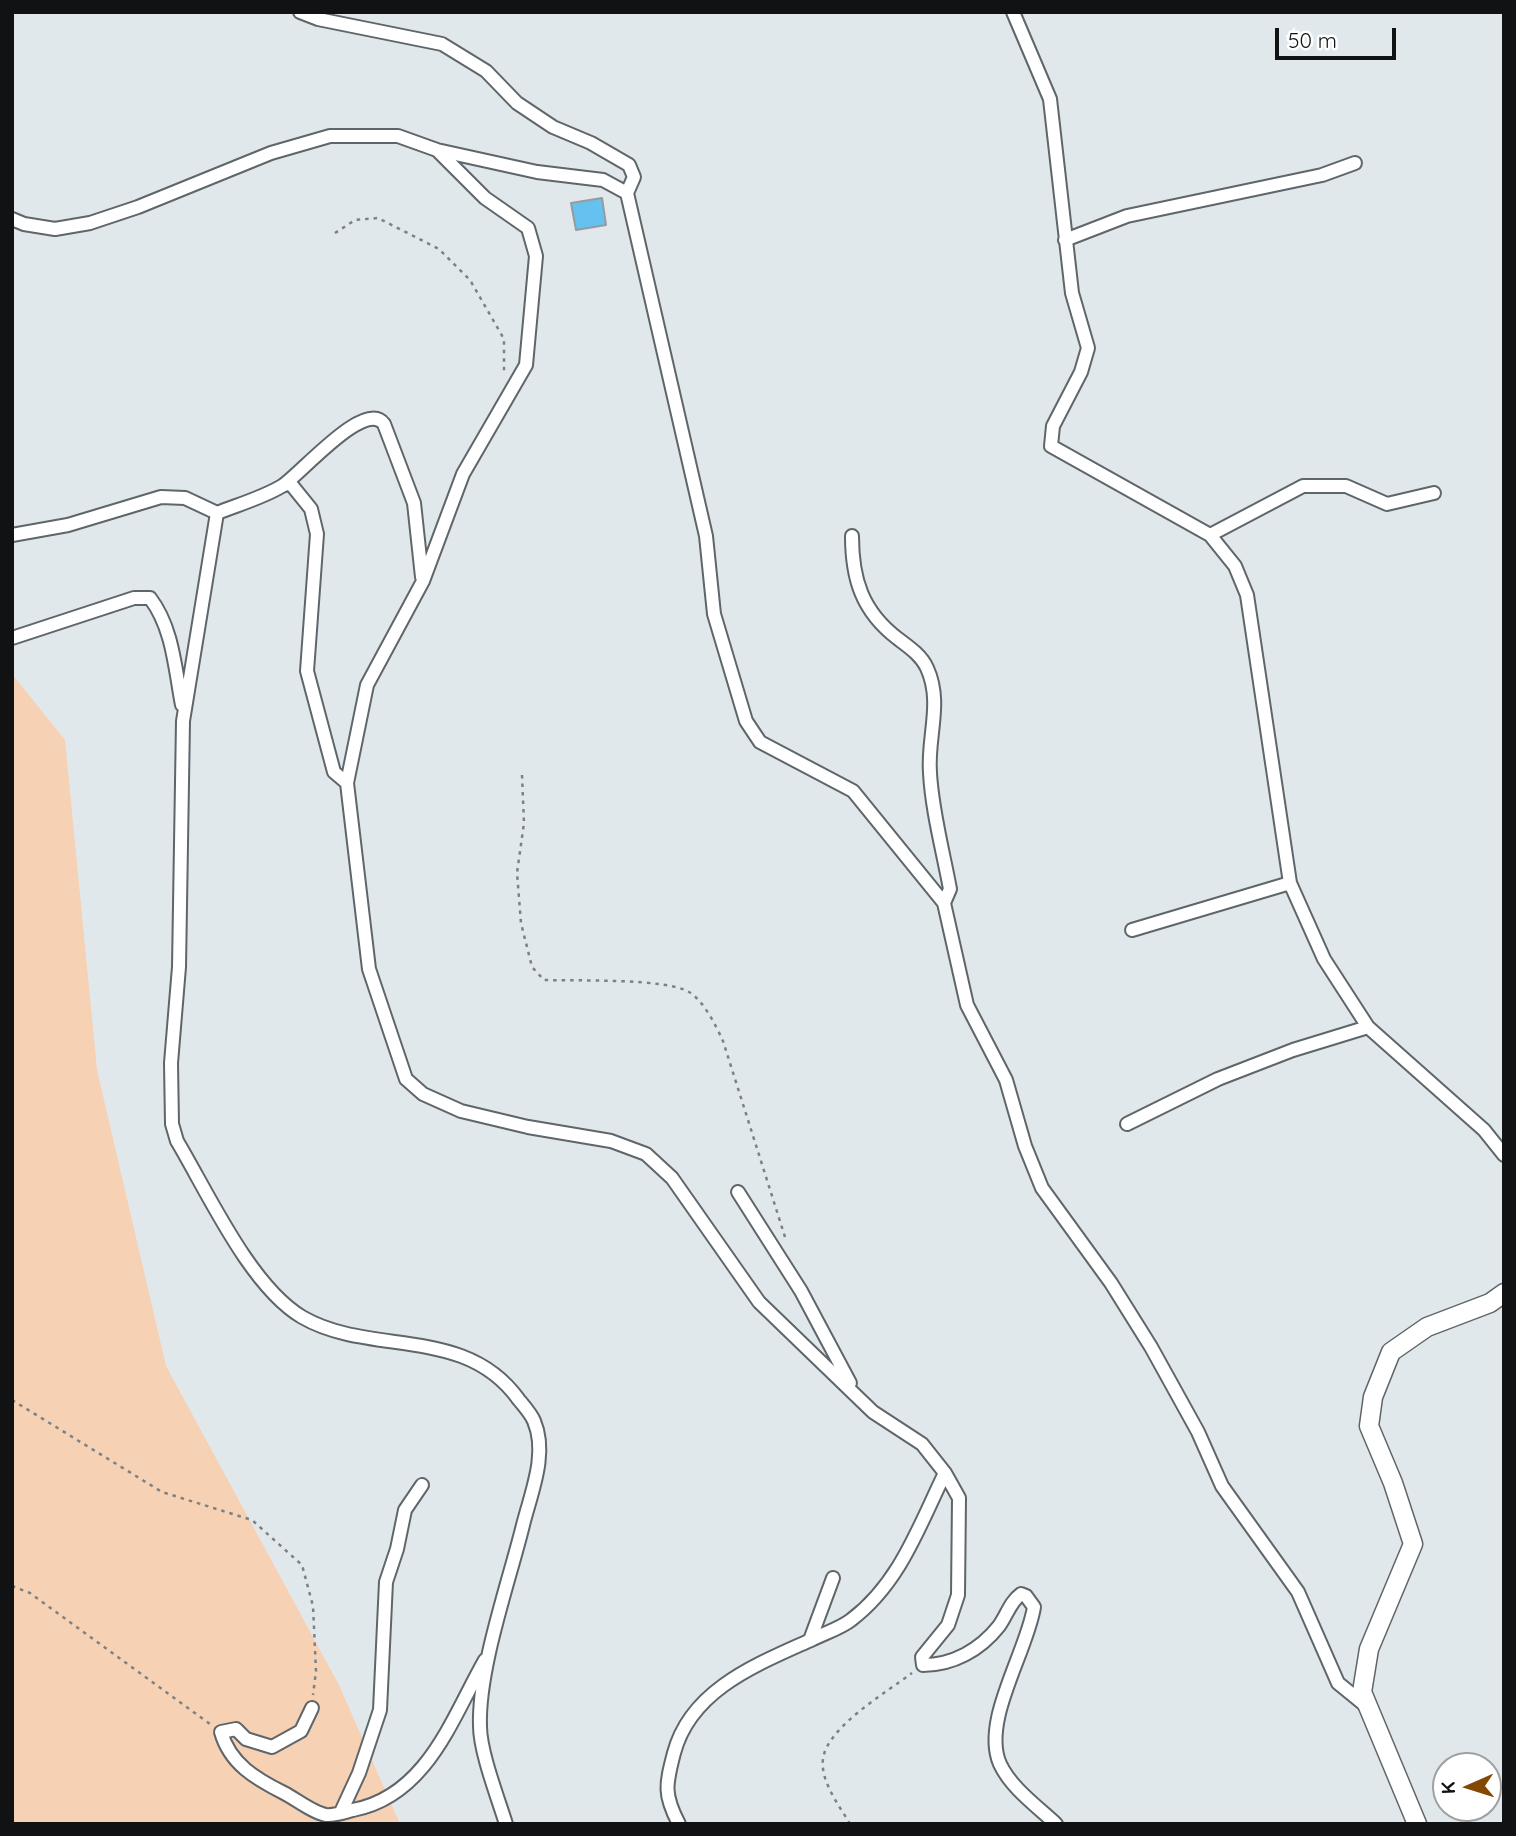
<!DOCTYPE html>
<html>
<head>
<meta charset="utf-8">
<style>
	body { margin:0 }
	#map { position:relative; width:1516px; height:1836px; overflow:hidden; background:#e0e8ec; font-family:Quicksand,sans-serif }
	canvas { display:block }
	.frame { position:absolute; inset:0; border:14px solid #101214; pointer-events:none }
	.north { position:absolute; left:1432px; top:1752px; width:70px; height:70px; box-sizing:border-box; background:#fff; border:2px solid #9fa0a1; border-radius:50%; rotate:267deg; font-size:19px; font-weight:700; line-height:28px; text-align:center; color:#101214 }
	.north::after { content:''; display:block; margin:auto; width:24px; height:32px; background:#834801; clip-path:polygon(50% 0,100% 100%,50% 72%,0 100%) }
	.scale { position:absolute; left:1275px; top:28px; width:121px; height:32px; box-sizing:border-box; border:4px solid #101214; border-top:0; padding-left:9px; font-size:21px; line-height:24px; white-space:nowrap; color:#101214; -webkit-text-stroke:5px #fff; paint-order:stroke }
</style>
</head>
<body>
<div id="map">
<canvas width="1516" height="1836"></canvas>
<div class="frame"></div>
<div class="north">K</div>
<div class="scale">50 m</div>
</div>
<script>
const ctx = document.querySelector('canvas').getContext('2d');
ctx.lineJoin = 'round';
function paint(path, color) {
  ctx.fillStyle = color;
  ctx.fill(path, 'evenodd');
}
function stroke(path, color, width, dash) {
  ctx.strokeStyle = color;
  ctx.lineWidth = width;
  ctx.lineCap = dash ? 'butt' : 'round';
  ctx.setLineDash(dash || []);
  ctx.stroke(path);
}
const green = new Path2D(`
	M 12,674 L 65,740 L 97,1070 L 166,1366 L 339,1685 L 400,1824 L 12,1824 Z`);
const building = new Path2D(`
	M 602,198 L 606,225 L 576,230 L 571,203 Z`);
const path = new Path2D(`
	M 335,233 L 355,220 L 378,218 L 439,249 L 470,280 L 504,339 L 504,374
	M 522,775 L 524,823 L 517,873 L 521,923 L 532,967 L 544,980 C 575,981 666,978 689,992 C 704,1001 716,1026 723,1041 L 785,1237
	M 12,1400 L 162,1492 L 252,1520 L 302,1565 L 313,1606 L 316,1671 L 313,1695
	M 12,1586 L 30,1593 L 210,1724
	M 850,1824 C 839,1805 820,1781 823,1759 C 827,1727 887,1692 912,1673`);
const street = new Path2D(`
	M 300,12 L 318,19 L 442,44 L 486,71 L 517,103 L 553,127 L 591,143 L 629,165 L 634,177 L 627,193 L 706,536 L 714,614 L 746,721 L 760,742 L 853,791 L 944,903 L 967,1005 L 1006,1080 L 1025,1146 L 1042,1188 L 1111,1283 L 1151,1347 L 1198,1432 L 1222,1486 L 1298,1592 L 1338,1683 L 1365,1705
	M 1013,12 L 1050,99 L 1072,293 L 1088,348 L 1081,372 L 1053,426 L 1051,446 L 1210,535 L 1235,566 L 1247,595 L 1290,883 L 1324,959 L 1368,1027 L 1484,1130 L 1504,1155
	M 437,150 L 485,198 L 528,228 L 536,256 L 526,365 L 463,474 L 423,581 L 367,685 L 347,783 L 369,969 L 406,1079 L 423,1094 L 461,1111 L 528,1127 L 611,1141 L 646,1154 L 672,1178 L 759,1302 L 873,1412 L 922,1444 L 945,1473 L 959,1498 L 958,1595 L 948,1625 L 922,1657 L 923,1665 C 953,1665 980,1650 999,1626 C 1007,1615 1010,1602 1021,1594 L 1026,1596 L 1034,1607 C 1027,1652 981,1721 1000,1764 C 1011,1788 1038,1807 1056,1824
	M 12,219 L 24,224 L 55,229 L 90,223 L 138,207 L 271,153 L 330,136 L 398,136 L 437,150 L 537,172 L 603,180 L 627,193
	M 1065,240 L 1127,216 L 1322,175 L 1355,163
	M 282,486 L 290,483 L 311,509 L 317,534 L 307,671 L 334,772 L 347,783
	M 217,513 L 183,721 L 179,967 L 171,1063 L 172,1124 L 177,1141 C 208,1193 250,1286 302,1317 C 371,1357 465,1324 519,1400 C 524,1406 531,1414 534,1421 C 548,1454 531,1493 523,1525 C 509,1582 478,1669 480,1726 C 480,1752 498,1798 506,1824
	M 12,535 L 68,525 L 161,497 L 185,498 L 217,513 C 237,505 262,498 282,486 C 300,475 365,398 384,424 L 414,503 L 422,577
	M 1210,535 L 1303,486 L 1346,486 L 1387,504 L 1434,493
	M 852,536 C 852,579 862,611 897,638 C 909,647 921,655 927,668 C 943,703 927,737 930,773 C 932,811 943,851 950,889 L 944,903
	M 12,638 L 134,598 L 150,598 C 173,628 175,669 182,705
	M 1132,930 L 1290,883
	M 1127,1124 L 1218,1079 L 1293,1050 L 1368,1027
	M 738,1192 L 801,1291 L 850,1383
	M 810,1640 L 833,1578
	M 312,1708 L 301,1731 L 272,1747 L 246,1739 L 236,1729 L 221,1732 C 230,1764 256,1779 284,1793 C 296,1799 313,1813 326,1815 C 334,1816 345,1812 353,1810 C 427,1796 452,1718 485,1660
	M 341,1812 L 359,1773 L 380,1710 L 386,1582 L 397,1549 L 405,1510 L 422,1485
	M 679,1824 C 663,1794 666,1784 674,1753 C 691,1689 758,1664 813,1639 C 825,1633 841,1628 851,1620 C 900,1583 919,1526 945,1473`);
const secondary = new Path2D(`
	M 1417,1824 L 1362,1692 L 1369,1649 L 1413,1544 L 1393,1483 L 1369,1426 L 1373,1397 L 1391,1352 L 1427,1327 L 1490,1303 L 1504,1293`);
paint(green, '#f6d1b3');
paint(building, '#65c1ef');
stroke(building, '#959ca0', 2);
stroke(street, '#5f6569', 16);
stroke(secondary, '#5f6569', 21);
stroke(path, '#7b8184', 2.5, [3.5, 5]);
stroke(street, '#fff', 12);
stroke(secondary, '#fff', 18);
</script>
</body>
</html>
